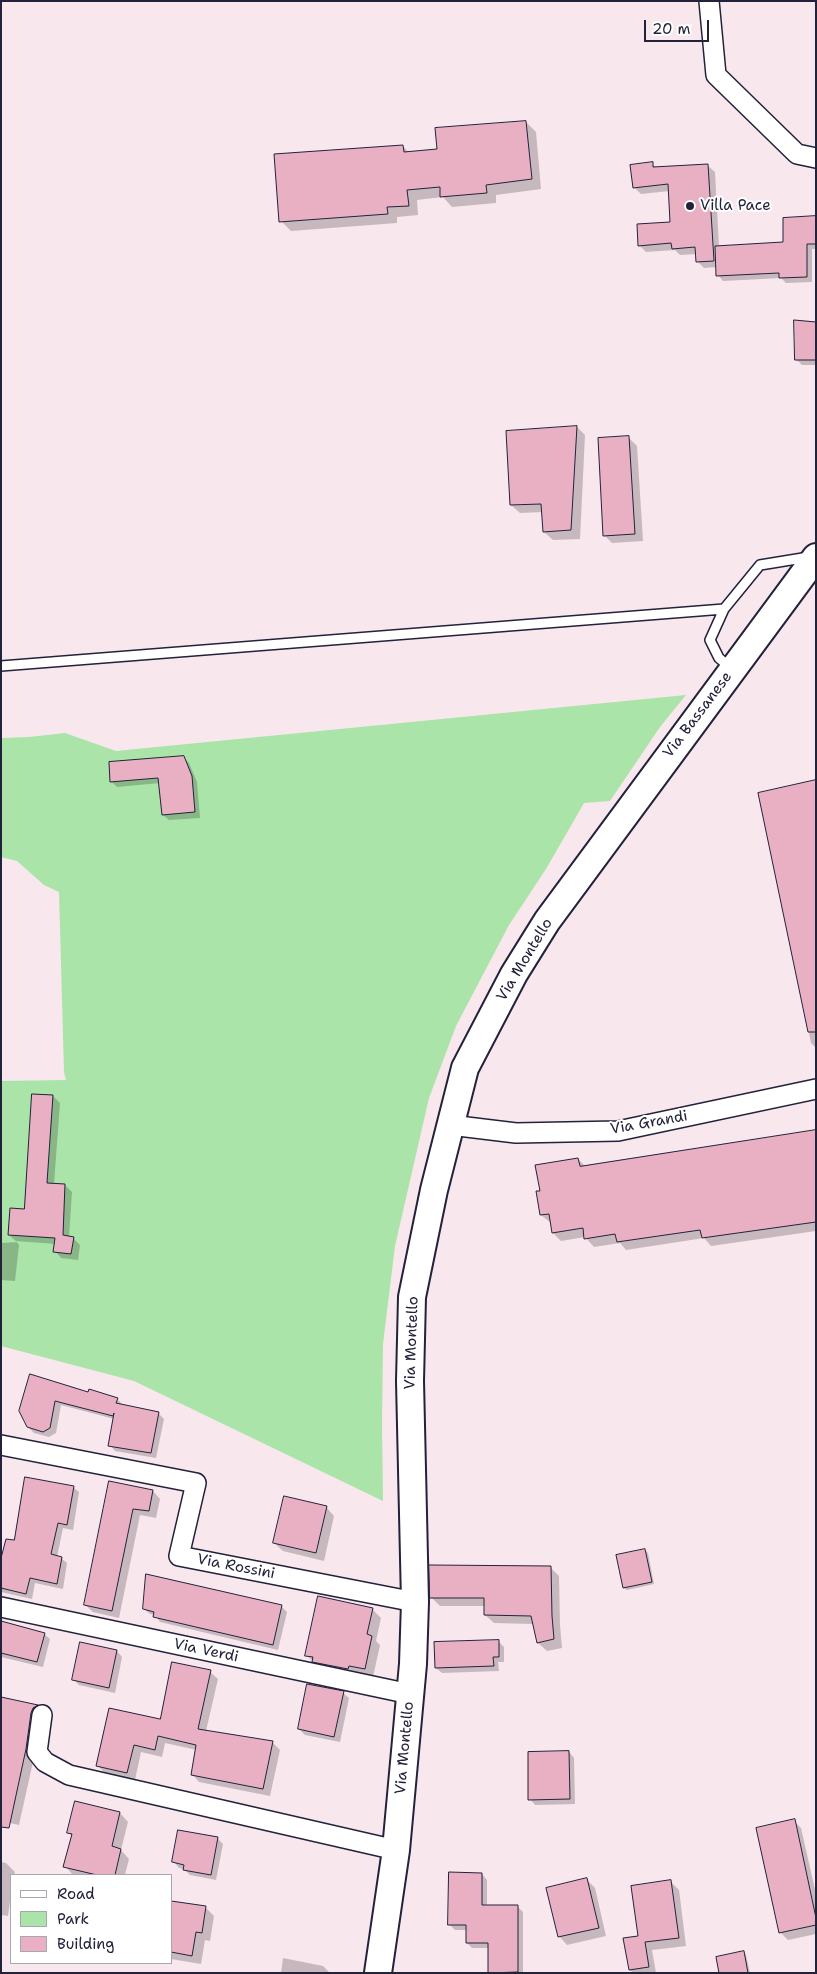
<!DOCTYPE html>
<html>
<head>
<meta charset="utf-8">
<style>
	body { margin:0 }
	#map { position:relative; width:817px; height:1974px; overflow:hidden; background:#f8e7ed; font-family:"Shantell Sans",sans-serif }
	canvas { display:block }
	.frame { position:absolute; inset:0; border:2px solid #22223b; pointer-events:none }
	.legend { position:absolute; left:10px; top:1874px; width:162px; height:90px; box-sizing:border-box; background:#fff; border:1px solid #a7a7b1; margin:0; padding:6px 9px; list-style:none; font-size:15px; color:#22223b }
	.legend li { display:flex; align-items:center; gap:10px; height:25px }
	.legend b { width:25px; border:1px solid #a7a7b1 }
	.scale { position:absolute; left:644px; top:20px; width:65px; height:22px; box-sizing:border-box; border:2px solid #22223b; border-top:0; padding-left:6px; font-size:15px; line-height:18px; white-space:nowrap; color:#22223b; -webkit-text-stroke:4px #fff; paint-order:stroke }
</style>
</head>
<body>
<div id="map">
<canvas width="817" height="1974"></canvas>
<div class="frame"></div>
<ul class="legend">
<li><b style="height:6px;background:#fff"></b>Road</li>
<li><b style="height:14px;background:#aae4a9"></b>Park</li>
<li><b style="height:14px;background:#e9b0c3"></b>Building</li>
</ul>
<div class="scale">20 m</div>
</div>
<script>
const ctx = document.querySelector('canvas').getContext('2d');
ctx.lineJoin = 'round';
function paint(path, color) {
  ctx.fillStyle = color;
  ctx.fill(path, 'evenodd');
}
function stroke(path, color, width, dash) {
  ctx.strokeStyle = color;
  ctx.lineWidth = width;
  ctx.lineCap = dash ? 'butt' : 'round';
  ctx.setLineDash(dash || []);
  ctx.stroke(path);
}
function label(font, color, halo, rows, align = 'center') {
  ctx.font = font + ' "Shantell Sans",sans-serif';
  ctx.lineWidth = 4;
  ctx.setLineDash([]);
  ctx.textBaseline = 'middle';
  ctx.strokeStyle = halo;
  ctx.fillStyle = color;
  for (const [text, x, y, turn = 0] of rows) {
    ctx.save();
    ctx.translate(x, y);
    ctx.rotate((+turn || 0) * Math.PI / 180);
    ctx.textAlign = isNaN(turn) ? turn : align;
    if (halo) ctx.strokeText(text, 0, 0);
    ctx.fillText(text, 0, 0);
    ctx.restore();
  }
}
const green = new Path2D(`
	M 686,695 L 660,727 L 610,801 L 584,803 L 546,869 L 509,925 L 456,1026 L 429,1098 L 395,1246 L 383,1344 L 382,1424 L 383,1501 L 134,1381 L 1,1346 L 1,1081 L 66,1080 L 64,1072 L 59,892 L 44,885 L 17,861 L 1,857 L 1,738 L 29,737 L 65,733 L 116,751 Z`);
const shadow = new Path2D(`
	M 526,122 L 536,132 L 541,189 L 496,195 L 496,203 L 452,207 L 443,197 L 417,200 L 418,215 L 397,217 L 397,223 L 291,231 L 281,221 L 403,146 L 409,153 L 438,151 Z
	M 652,164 L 657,168 L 708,166 L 715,172 L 719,247 L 784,243 L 816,217 L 816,249 L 812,249 L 812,282 L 786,283 L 781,278 L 723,281 L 718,275 L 717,267 L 704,268 L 697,261 L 697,254 L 680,255 L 675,250 L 646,252 L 639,245 L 671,223 L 670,191 L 641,194 L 634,187 Z
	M 816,323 L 816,365 L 802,365 L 796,359 Z
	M 577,427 L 585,435 L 580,539 L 553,540 L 544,532 L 543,512 L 520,513 L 511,505 Z
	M 629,438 L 637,446 L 643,541 L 612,543 L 604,535 Z
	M 183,757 L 189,763 L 197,782 L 200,818 L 169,820 L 163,815 L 160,783 L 117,787 L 111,781 Z
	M 816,782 L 816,1048 L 811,1043 L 760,794 Z
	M 53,1096 L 60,1103 L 54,1184 L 65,1185 L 72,1192 L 69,1237 L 73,1238 L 80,1245 L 78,1260 L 61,1258 L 55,1251 L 56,1244 L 16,1241 L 19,1245 L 15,1281 L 1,1280 L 1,1243 L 17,1242 L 9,1235 L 25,1211 Z
	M 816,1131 L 816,1231 L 711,1246 L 704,1238 L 626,1250 L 620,1243 L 594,1247 L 585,1237 L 561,1241 L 553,1233 L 551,1223 L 541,1215 L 541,1192 L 578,1159 L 585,1166 Z
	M 30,1375 L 89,1393 L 117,1399 L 123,1405 L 158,1413 L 164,1419 L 156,1458 L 115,1451 L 110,1445 L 114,1419 L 61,1405 L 56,1433 L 49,1437 L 34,1433 L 28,1427 Z
	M 110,1483 L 153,1491 L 160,1499 L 156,1518 L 140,1515 L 119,1618 L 93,1612 L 85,1605 Z
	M 73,1487 L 79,1492 L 73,1530 L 63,1528 L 57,1557 L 61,1558 L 67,1563 L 63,1589 L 35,1583 L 32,1599 L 1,1592 L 1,1561 L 16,1542 Z
	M 326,1507 L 334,1516 L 324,1561 L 283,1551 L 274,1543 Z
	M 645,1550 L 648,1553 L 654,1584 L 627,1590 L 624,1588 Z
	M 551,1568 L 559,1576 L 560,1625 L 562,1648 L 547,1651 L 538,1643 L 534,1624 L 494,1623 L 485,1615 L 485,1606 L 440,1606 L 431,1597 Z
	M 237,1597 L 282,1607 L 287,1612 L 278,1650 L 160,1622 L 155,1615 L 150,1614 L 144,1609 Z
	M 372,1609 L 381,1618 L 376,1641 L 380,1645 L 373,1677 L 322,1670 L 306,1655 Z
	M 1,1622 L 44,1634 L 50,1639 L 43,1667 L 1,1657 Z
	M 498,1641 L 504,1647 L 504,1662 L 498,1662 L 499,1671 L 442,1673 L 436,1668 Z
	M 81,1644 L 117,1651 L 122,1657 L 115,1693 L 79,1685 L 73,1679 Z
	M 210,1672 L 218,1679 L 206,1731 L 272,1742 L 280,1750 L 270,1796 L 199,1782 L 192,1774 L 197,1750 L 165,1743 L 162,1757 L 141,1752 L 135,1780 L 105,1773 L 97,1765 L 161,1721 Z
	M 343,1693 L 349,1698 L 340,1742 L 305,1735 L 299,1729 Z
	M 1,1699 L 37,1706 L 44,1712 L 19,1825 L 1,1821 Z
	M 569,1752 L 574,1758 L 575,1804 L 535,1805 L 530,1799 Z
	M 120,1813 L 128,1822 L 121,1850 L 129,1859 L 125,1875 L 73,1875 L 65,1866 L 72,1836 L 69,1833 Z
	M 794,1821 L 801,1828 L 816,1894 L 816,1934 L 788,1940 L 780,1932 Z
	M 217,1838 L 223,1844 L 216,1880 L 190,1875 L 184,1869 L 179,1868 L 174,1862 Z
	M 1,1862 L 6,1863 L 15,1872 L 14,1875 L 11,1875 L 11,1894 L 8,1916 L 1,1915 Z
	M 482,1874 L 487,1880 L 487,1906 L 517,1906 L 523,1912 L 523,1972 L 495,1972 L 489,1948 L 472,1948 L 467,1943 L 467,1930 L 455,1930 L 449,1924 Z
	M 587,1880 L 595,1888 L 606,1936 L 567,1945 L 559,1936 Z
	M 671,1882 L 679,1890 L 686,1946 L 652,1950 L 656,1973 L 633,1973 L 630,1970 L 639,1937 Z
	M 171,1902 L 206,1908 L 214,1916 L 210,1941 L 205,1940 L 201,1964 L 171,1959 Z
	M 744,1952 L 746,1955 L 750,1973 L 720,1973 Z
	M 283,1958 L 323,1966 L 330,1973 L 281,1973 Z`);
const building = new Path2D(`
	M 526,121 L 532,179 L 486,185 L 487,193 L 440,197 L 440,187 L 407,190 L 409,206 L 387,207 L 388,214 L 279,222 L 274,154 L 403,145 L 404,152 L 437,149 L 435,128 Z
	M 653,162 L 653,167 L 708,164 L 714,261 L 696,262 L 695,247 L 672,249 L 671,243 L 638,246 L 637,224 L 670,222 L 668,184 L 633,188 L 630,165 Z
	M 816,216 L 816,244 L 807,244 L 807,277 L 779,278 L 779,273 L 716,276 L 715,246 L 783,242 L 783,218 Z
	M 794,320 L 816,322 L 816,360 L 795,360 Z
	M 577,426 L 571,530 L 543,532 L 541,504 L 510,505 L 506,431 Z
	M 629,436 L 635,534 L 603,536 L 598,438 Z
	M 184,756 L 192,776 L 195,812 L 162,815 L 158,778 L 110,782 L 109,762 Z
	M 816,780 L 816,1032 L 808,1032 L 758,793 Z
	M 32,1094 L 53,1095 L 47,1183 L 65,1184 L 63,1235 L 74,1237 L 71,1254 L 53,1252 L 55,1238 L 8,1235 L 10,1208 L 24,1209 Z
	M 816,1130 L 816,1222 L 702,1238 L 700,1230 L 617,1242 L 615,1234 L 584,1239 L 583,1228 L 552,1233 L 549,1214 L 540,1215 L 536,1191 L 540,1191 L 535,1165 L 578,1158 L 580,1166 Z
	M 30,1374 L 88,1392 L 89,1389 L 118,1398 L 116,1403 L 159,1412 L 151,1453 L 108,1446 L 114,1413 L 113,1416 L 55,1401 L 50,1428 L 43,1432 L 27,1427 L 19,1411 Z
	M 25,1477 L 74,1486 L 67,1525 L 58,1523 L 51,1554 L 62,1557 L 57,1584 L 30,1578 L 26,1594 L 1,1588 L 1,1558 L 6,1539 L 14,1540 Z
	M 109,1481 L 153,1490 L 149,1511 L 133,1509 L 112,1611 L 84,1605 Z
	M 284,1496 L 327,1506 L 316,1553 L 273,1543 Z
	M 645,1549 L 652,1582 L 623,1588 L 616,1555 Z
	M 429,1565 L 551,1566 L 552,1616 L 554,1639 L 537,1643 L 531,1616 L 484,1615 L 484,1598 L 430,1598 Z
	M 146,1574 L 282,1605 L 273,1645 L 153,1617 L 154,1612 L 143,1609 Z
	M 318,1596 L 373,1608 L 367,1634 L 372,1636 L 365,1669 L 349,1666 L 348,1669 L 312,1662 L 313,1657 L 305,1656 Z
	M 1,1621 L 45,1633 L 37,1662 L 1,1653 Z
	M 499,1640 L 499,1657 L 493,1657 L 494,1666 L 435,1668 L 434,1642 Z
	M 80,1642 L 117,1650 L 109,1688 L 72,1680 Z
	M 172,1662 L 211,1670 L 198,1729 L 273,1741 L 263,1789 L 191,1775 L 196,1745 L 158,1736 L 155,1750 L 134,1745 L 127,1773 L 96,1766 L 109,1708 L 160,1719 Z
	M 307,1684 L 344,1691 L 334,1737 L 298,1729 Z
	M 1,1697 L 38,1705 L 33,1708 L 31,1713 L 26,1749 L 9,1828 L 1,1827 Z
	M 569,1751 L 570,1799 L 528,1800 L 528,1752 Z
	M 75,1801 L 120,1812 L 112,1846 L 121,1849 L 115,1875 L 97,1875 L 63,1867 L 72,1834 L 67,1833 Z
	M 795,1819 L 816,1918 L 816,1925 L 779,1933 L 756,1828 Z
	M 178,1830 L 218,1837 L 211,1875 L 183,1870 L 184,1865 L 172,1862 Z
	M 449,1872 L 482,1873 L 482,1905 L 518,1905 L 518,1972 L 488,1973 L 488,1943 L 466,1943 L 466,1925 L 448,1925 Z
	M 587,1878 L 599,1928 L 558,1937 L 546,1888 Z
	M 671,1880 L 679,1938 L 645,1942 L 649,1967 L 629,1970 L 623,1938 L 638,1936 L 631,1886 Z
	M 171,1901 L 206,1906 L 202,1933 L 196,1932 L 192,1956 L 171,1952 Z
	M 744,1951 L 748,1973 L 719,1973 L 716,1957 Z`);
const lane = new Path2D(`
	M 724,609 L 710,640 L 719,658 L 731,668
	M 1,666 L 724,609 L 760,565 L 809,557`);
const street = new Path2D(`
	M 709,1 L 716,75 L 797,154 L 816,158
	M 450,1125 L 516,1133 L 618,1131 L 816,1089
	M 1,1445 L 196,1483 L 179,1556 L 415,1602
	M 1,1607 L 410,1694
	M 42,1715 L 37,1752 L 45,1762 L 69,1775 L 396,1850`);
const secondary = new Path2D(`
	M 378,1973 L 396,1850 L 413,1664 L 415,1602 L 410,1381 L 412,1297 L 434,1190 L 465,1068 L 514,974 L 547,921 L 816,557`);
const markers = [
	[690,206,5,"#22223b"]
];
const poiNames = [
	["Villa Pace",700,206]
];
const streetNames = [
	["Via Bassanese",698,715,-53],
	["Via Montello",525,960,-59],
	["Via Grandi",649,1123,-10],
	["Via Montello",412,1343,-88],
	["Via Rossini",236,1567,11],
	["Via Verdi",206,1651,12],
	["Via Montello",405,1748,-85]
];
paint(green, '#aae4a9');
paint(shadow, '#0003');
paint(building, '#e9b0c3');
stroke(building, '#22223b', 1);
stroke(lane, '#22223b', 12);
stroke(street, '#22223b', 22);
stroke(secondary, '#22223b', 30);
stroke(lane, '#fff', 9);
stroke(street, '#fff', 19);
stroke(secondary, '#fff', 26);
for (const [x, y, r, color] of markers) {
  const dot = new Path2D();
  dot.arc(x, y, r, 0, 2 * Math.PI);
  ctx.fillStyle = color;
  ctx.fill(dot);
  stroke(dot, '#fff', 2);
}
label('15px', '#22223b', '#fff', poiNames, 'left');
label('15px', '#22223b', '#fff', streetNames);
</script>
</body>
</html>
